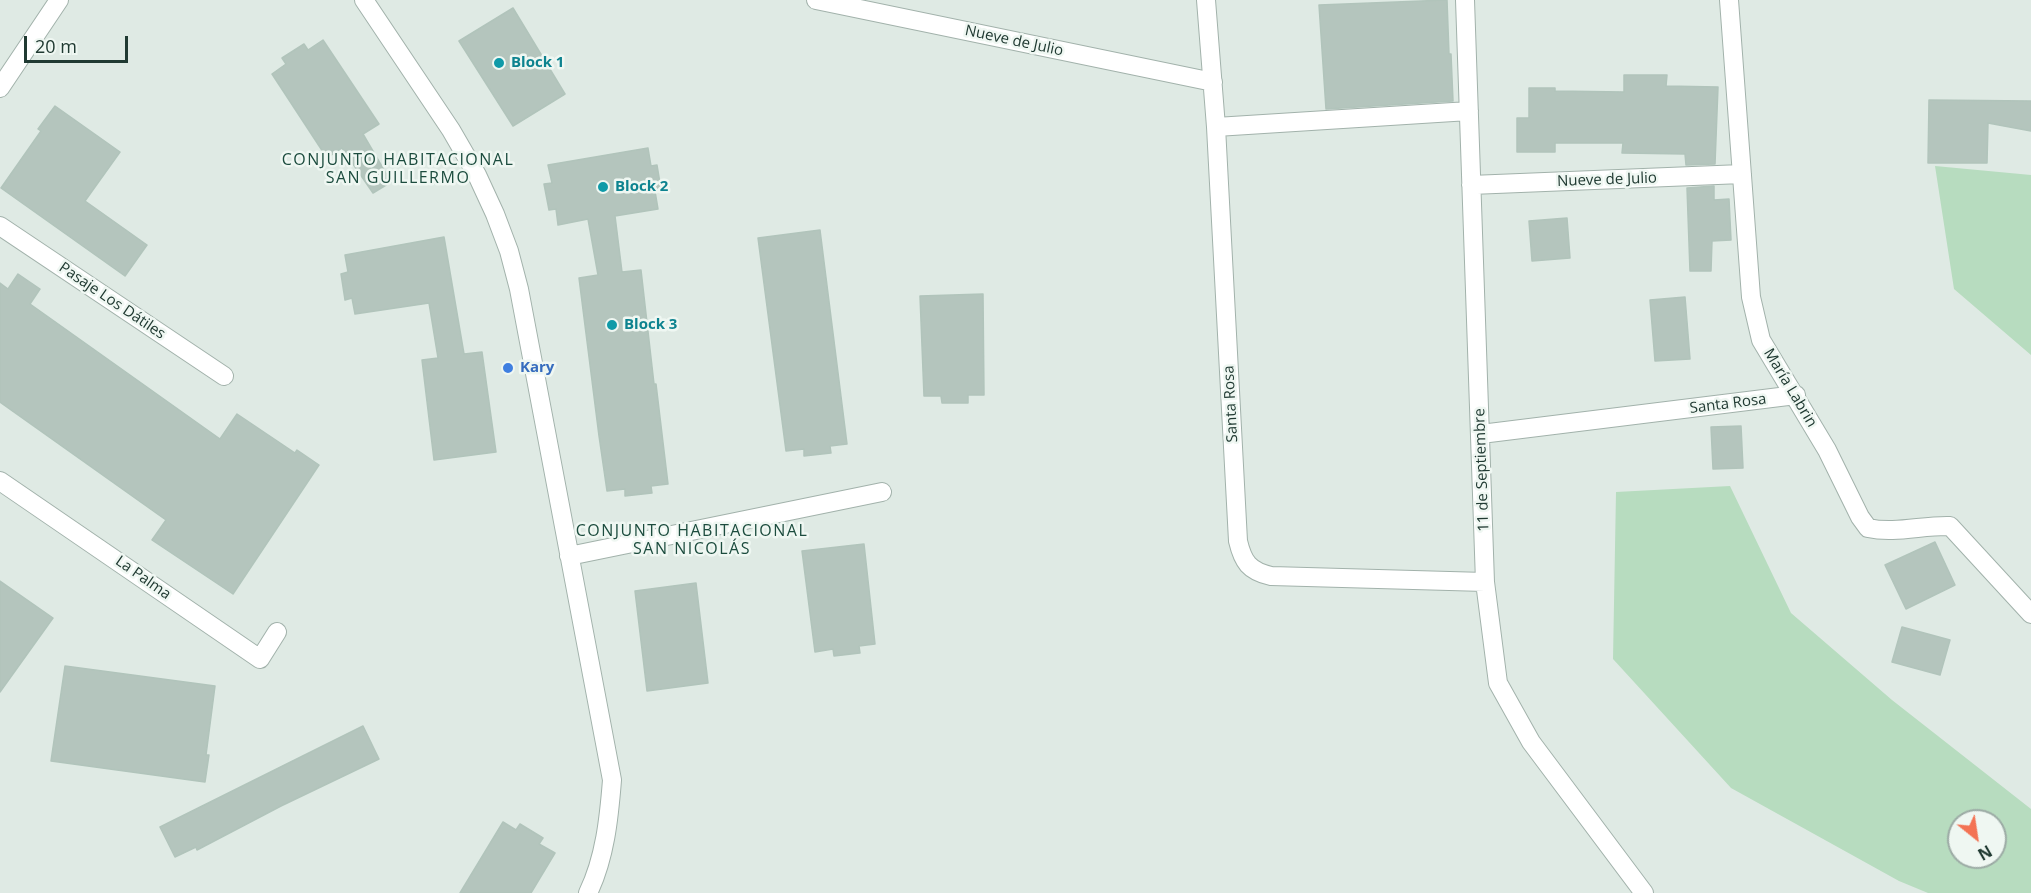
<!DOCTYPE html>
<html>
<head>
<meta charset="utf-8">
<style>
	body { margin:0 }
	#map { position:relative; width:2031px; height:893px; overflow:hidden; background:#dfeae4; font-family:"Open Sans",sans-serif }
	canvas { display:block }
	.north { position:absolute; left:1947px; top:809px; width:60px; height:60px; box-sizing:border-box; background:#eff7f2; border:2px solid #9caba5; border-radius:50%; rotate:150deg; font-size:16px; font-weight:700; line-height:24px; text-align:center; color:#203a32 }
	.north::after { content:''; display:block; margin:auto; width:21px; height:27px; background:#f37354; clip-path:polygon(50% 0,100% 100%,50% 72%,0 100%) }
	.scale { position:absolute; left:24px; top:36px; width:104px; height:27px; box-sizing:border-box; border:3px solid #203a32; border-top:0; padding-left:8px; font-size:18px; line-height:21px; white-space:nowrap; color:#203a32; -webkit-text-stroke:4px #eff7f2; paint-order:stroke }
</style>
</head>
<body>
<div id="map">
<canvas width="2031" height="893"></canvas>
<div class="north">N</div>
<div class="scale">20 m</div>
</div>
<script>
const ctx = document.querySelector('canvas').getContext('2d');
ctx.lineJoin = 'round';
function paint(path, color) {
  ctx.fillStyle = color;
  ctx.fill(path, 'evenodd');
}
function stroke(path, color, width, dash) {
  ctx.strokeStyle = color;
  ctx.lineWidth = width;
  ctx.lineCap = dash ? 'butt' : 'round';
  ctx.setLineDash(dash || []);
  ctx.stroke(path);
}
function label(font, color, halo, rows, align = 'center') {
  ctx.font = font + ' "Open Sans",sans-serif';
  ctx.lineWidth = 5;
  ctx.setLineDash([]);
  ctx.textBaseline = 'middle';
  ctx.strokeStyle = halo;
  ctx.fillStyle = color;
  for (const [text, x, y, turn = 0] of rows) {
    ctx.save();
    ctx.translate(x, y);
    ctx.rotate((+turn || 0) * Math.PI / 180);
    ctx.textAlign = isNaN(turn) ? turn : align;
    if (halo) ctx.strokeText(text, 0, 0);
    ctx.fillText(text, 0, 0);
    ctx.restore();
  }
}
const green = new Path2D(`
	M 1935,166 L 2031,175 L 2031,355 L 1954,289 Z
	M 1730,486 L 1791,613 L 1892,700 L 2031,809 L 2031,893 L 1928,893 L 1899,881 L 1731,788 L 1613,659 L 1616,492 ZM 1959,821 L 1995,821 L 1995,857 L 1959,857 Z`);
const building = new Path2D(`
	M 1447,0 L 1449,54 L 1451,54 L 1453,101 L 1326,109 L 1319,5 Z
	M 513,8 L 565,94 L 513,126 L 459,41 Z
	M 323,40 L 379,124 L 363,134 L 391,182 L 373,193 L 342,148 L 327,158 L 272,74 L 286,64 L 282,58 L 304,44 L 308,50 Z
	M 1624,75 L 1667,75 L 1666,86 L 1718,87 L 1715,164 L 1686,165 L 1685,154 L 1622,153 L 1623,143 L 1555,143 L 1555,152 L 1517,152 L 1517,118 L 1529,118 L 1529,88 L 1555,88 L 1555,91 L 1624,92 Z
	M 1929,100 L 2031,101 L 2031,131 L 1988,123 L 1987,163 L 1928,163 Z
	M 55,106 L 120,152 L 85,201 L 147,245 L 125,276 L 1,188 L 41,131 L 38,129 Z
	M 648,148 L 651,166 L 657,165 L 661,189 L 655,191 L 658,209 L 615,216 L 622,272 L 641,270 L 654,384 L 656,384 L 668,484 L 651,486 L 652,493 L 625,496 L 625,489 L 607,491 L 599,436 L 579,278 L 598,275 L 588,219 L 558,225 L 556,209 L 549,210 L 544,184 L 552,183 L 548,165 Z
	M 1714,186 L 1714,200 L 1729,199 L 1731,240 L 1712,241 L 1711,271 L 1690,271 L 1687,188 Z
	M 1567,218 L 1570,258 L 1532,261 L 1529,221 Z
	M 820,230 L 847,444 L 830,446 L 831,453 L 804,456 L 804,449 L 786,451 L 758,238 Z
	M 444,237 L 464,354 L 482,352 L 496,452 L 434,460 L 422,360 L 438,358 L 429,303 L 355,314 L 352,298 L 345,300 L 341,274 L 348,272 L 345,255 Z
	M 18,274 L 40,289 L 30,304 L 220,439 L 237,414 L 295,453 L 297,450 L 319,465 L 233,594 L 152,540 L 166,520 L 0,402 L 0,283 L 8,289 Z
	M 983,294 L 984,395 L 968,395 L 968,403 L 942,403 L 941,396 L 924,396 L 920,296 Z
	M 1685,297 L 1690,359 L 1655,361 L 1650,300 Z
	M 1741,426 L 1743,468 L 1713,469 L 1711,427 Z
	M 1935,542 L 1955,585 L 1906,609 L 1885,565 Z
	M 864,544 L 875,644 L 859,646 L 860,653 L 834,656 L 833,649 L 815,652 L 802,551 Z
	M 0,581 L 53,618 L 0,692 Z
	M 696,583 L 708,683 L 647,691 L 635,591 Z
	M 1902,627 L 1950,640 L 1940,675 L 1892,662 Z
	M 65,666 L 215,686 L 206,755 L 209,755 L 205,782 L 51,761 Z
	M 363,726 L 379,759 L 281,806 L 197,850 L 196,847 L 175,857 L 160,827 Z
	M 503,822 L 516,830 L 520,824 L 543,838 L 539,844 L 555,853 L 531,893 L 460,893 Z`);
const minor = new Path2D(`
	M 364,0 L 451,130 L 477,175 L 495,214 L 509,251 L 519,289 L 612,780 C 609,818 605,858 588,893
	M 816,0 L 1213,82
	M 1206,0 L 1216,127 L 1238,541 C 1243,562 1249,571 1271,576 L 1485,582
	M 1465,0 L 1485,582 L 1498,683 L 1531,742 L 1644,893
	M 1729,0 L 1751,297 L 1761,340 L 1827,450 L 1860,517 L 1868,528 C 1895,534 1923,525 1950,526 L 2031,614
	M 1216,127 L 1469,111
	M 1471,185 L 1742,174
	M 0,226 L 224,376
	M 1481,434 L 1796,395
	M 0,481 L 260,659 L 277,632
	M 569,556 L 882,492`);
const tertiary = new Path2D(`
	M 0,88 L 59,0`);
const markers = [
	[499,63,6,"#0f9aa8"],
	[603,187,6,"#0f9aa8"],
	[612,325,6,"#0f9aa8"],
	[508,368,6,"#3f7fe0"]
];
const streetNames = [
	["Nueve de Julio",1014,41,12],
	["Nueve de Julio",1607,180,-2],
	["Pasaje Los Dátiles",112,301,34],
	["María Labrin",1790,388,59],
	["Santa Rosa",1231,404,-93],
	["Santa Rosa",1728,404,-7],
	["11 de Septiembre",1482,470,-92],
	["La Palma",143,578,35]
];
const cultureNames = [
	["Block 1",511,63],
	["Block 2",615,187],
	["Block 3",624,325]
];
const shopNames = [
	["Kary",520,368]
];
const neighbourhoodNames = [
	["CONJUNTO HABITACIONAL",398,160],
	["SAN GUILLERMO",398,178],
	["CONJUNTO HABITACIONAL",692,531],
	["SAN NICOLÁS",692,549]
];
paint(green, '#b7dcbf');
paint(building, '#b4c5bd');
stroke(building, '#b1c4bb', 1.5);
stroke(minor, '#a2b2ab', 20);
stroke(tertiary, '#a2b2ab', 20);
stroke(minor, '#fff', 18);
stroke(tertiary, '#fff', 18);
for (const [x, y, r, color] of markers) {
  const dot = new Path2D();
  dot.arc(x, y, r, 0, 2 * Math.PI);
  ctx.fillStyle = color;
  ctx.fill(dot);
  stroke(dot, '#eff7f2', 2);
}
label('15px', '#203a32', '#eff7f2', streetNames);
label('bold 15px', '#0d838f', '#eff7f2', cultureNames, 'left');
label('bold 15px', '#366cbe', '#eff7f2', shopNames, 'left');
ctx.letterSpacing = '1.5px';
label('16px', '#1c4c3e', '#eff7f2', neighbourhoodNames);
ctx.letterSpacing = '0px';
</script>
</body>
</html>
